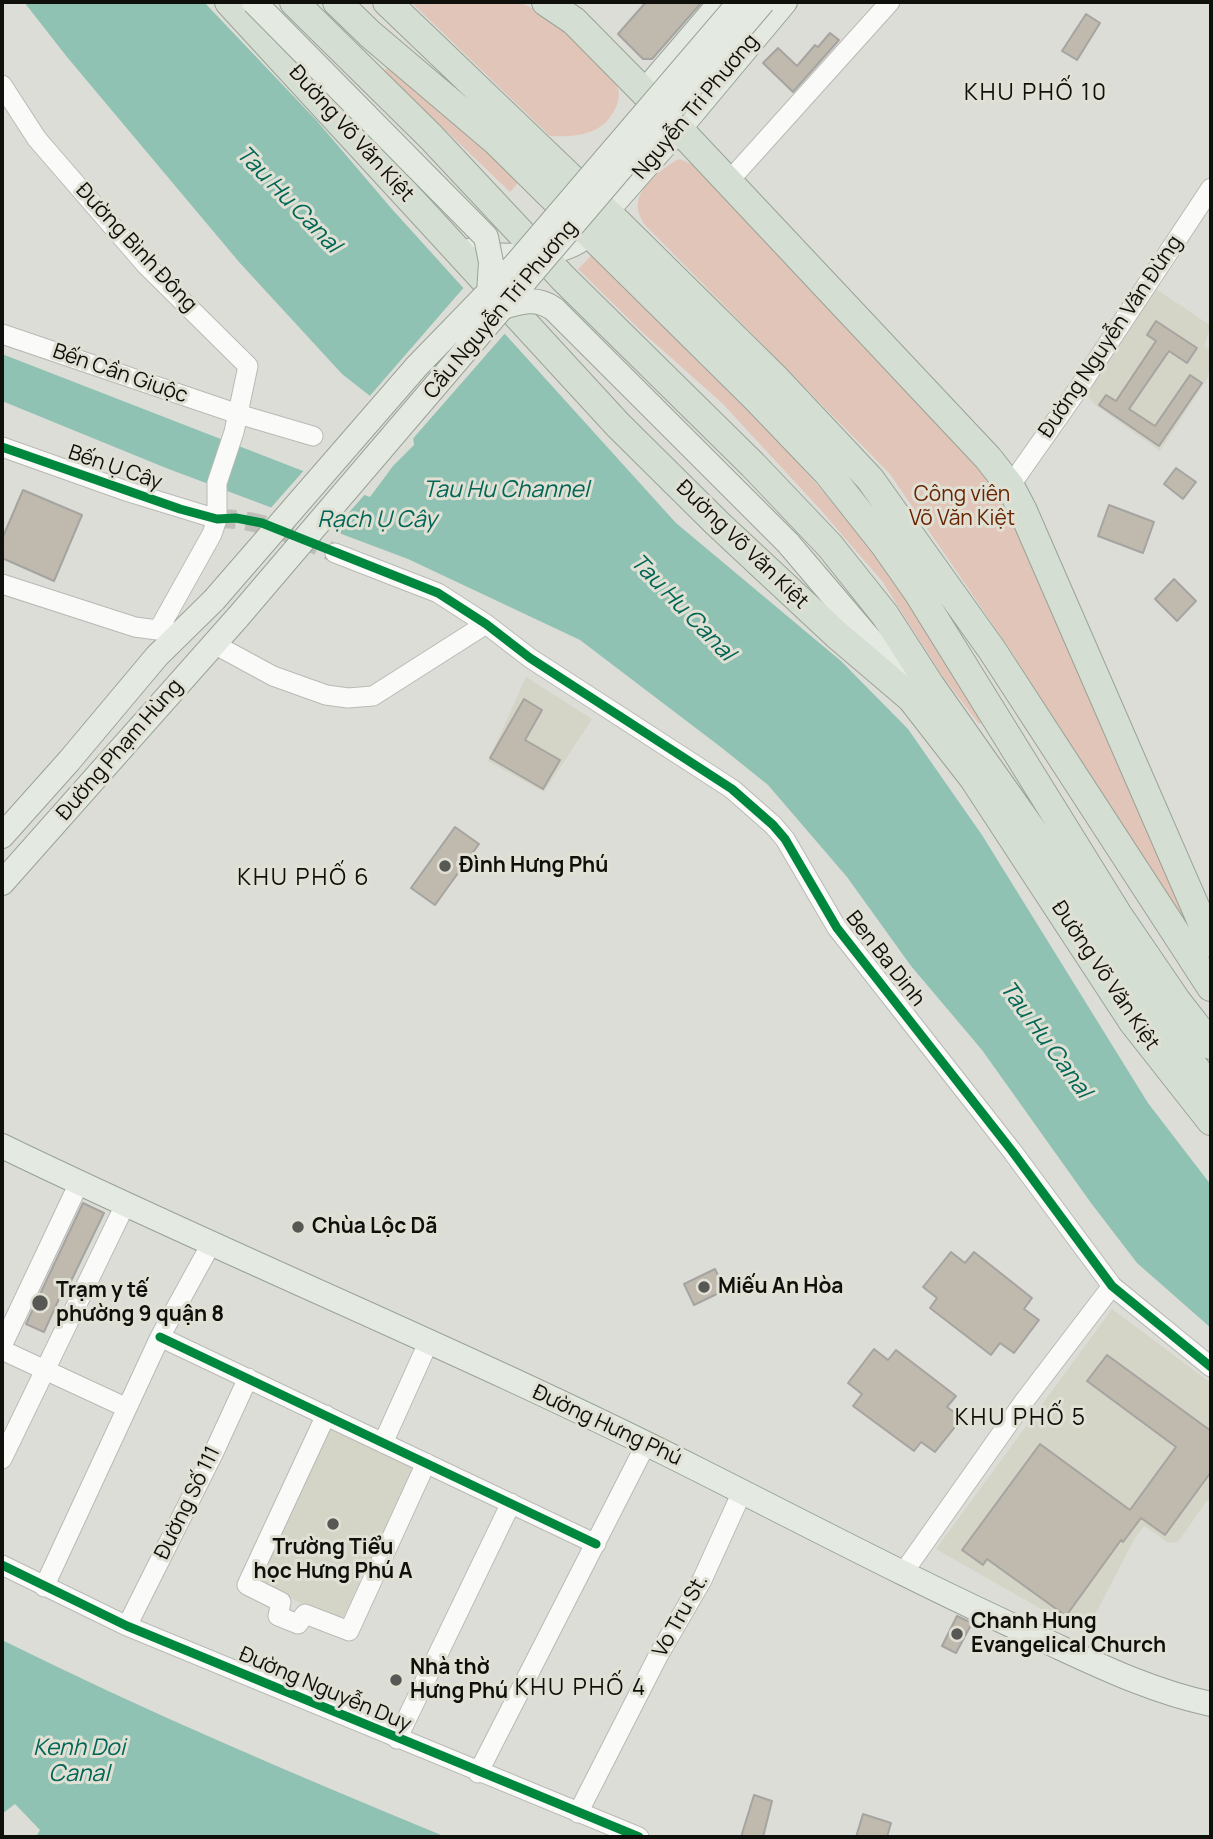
<!DOCTYPE html>
<html>
<head>
<meta charset="utf-8">
<style>
	body { margin:0 }
	#map { position:relative; width:1213px; height:1839px; overflow:hidden; background:#ddddd8; font-family:Manrope,sans-serif }
	canvas { display:block }
	.frame { position:absolute; inset:0; border:4px solid #0f0f0b; pointer-events:none }
</style>
</head>
<body>
<div id="map">
<canvas width="1213" height="1839"></canvas>
<div class="frame"></div>
</div>
<script>
const ctx = document.querySelector('canvas').getContext('2d');
ctx.lineJoin = 'round';
function paint(path, color) {
  ctx.fillStyle = color;
  ctx.fill(path, 'evenodd');
}
function stroke(path, color, width, dash) {
  ctx.strokeStyle = color;
  ctx.lineWidth = width;
  ctx.lineCap = dash ? 'butt' : 'round';
  ctx.setLineDash(dash || []);
  ctx.stroke(path);
}
function label(font, color, halo, rows, align = 'center') {
  ctx.font = font + ' Manrope,sans-serif';
  ctx.lineWidth = 6;
  ctx.setLineDash([]);
  ctx.textBaseline = 'middle';
  ctx.strokeStyle = halo;
  ctx.fillStyle = color;
  for (const [text, x, y, turn = 0] of rows) {
    ctx.save();
    ctx.translate(x, y);
    ctx.rotate((+turn || 0) * Math.PI / 180);
    ctx.textAlign = isNaN(turn) ? turn : align;
    if (halo) ctx.strokeText(text, 0, 0);
    ctx.fillText(text, 0, 0);
    ctx.restore();
  }
}
const built = new Path2D(`
	M 1156,289 L 1211,326 L 1204,346 L 1211,351 L 1211,364 L 1207,379 L 1160,451 L 1094,404 L 1086,393 Z
	M 526,677 L 592,719 L 544,792 L 488,761 Z
	M 1112,1309 L 1211,1383 L 1211,1495 L 1178,1542 L 1169,1543 L 1144,1526 L 1135,1538 L 1085,1634 L 936,1549 Z
	M 326,1426 L 413,1467 L 341,1622 L 254,1581 Z`);
const green = new Path2D(`
	M 411,2 C 438,2 465,2 491,2 C 499,2 511,0 518,2 C 545,10 603,59 616,84 C 621,92 619,101 615,109 C 603,135 576,137 550,136 Z
	M 391,64 L 452,116 L 519,182 L 510,192 L 384,71 Z
	M 679,159 L 694,165 L 998,488 L 1209,968 L 1013,654 L 890,474 L 644,224 C 642,220 638,213 638,209 C 635,187 663,168 679,159 Z
	M 593,254 L 783,446 L 877,553 L 987,719 L 979,724 L 943,677 L 882,581 L 818,507 L 723,404 L 641,331 L 578,269 Z`);
const water = new Path2D(`
	M 24,2 L 204,2 L 317,121 L 391,208 L 676,523 L 841,661 L 908,729 L 982,835 L 1148,1103 L 1211,1185 L 1211,1328 L 1137,1263 L 1091,1203 L 982,1050 L 911,966 L 847,877 L 768,785 L 722,748 L 580,640 L 408,559 L 166,468 L 2,401 L 2,354 L 370,497 L 393,466 L 414,445 L 412,429 L 342,374 L 239,262 L 67,57 Z
	M 2,1640 C 147,1712 296,1775 446,1837 L 36,1837 L 40,1830 L 15,1804 L 2,1814 Z`);
const pier = new Path2D(`
	M 466,285 L 507,331 L 410,442 L 409,431 L 368,398 Z
	M 306,468 L 367,492 L 330,534 L 269,510 Z`);
const building = new Path2D(`
	M 646,2 L 702,2 L 652,59 L 643,59 L 618,34 Z
	M 1086,14 L 1100,23 L 1077,60 L 1062,51 Z
	M 830,33 L 839,40 L 793,92 L 763,63 L 778,48 L 797,66 L 815,45 L 818,47 Z
	M 1156,321 L 1197,348 L 1187,363 L 1169,351 L 1129,409 L 1155,426 L 1190,375 L 1202,383 L 1159,446 L 1099,405 L 1106,395 L 1116,401 L 1156,341 L 1147,335 Z
	M 1176,468 L 1196,482 L 1183,499 L 1164,484 Z
	M 23,490 L 82,515 L 54,581 L 2,558 L 2,539 Z
	M 1109,505 L 1154,522 L 1143,553 L 1098,536 Z
	M 1174,579 L 1196,601 L 1177,621 L 1155,599 Z
	M 524,699 L 542,710 L 525,740 L 560,760 L 543,789 L 490,758 Z
	M 455,827 L 479,844 L 435,905 L 411,888 Z
	M 83,1203 L 104,1213 L 71,1281 L 68,1279 L 44,1332 L 26,1324 Z
	M 951,1252 L 965,1263 L 974,1252 L 1032,1298 L 1024,1309 L 1039,1320 L 1014,1353 L 1000,1343 L 991,1355 L 930,1308 L 937,1298 L 923,1287 Z
	M 715,1269 L 725,1290 L 694,1305 L 684,1284 Z
	M 874,1349 L 888,1360 L 896,1350 L 956,1396 L 947,1407 L 962,1418 L 935,1452 L 921,1442 L 914,1451 L 853,1406 L 862,1394 L 848,1383 Z
	M 1107,1355 L 1211,1431 L 1211,1472 L 1165,1535 L 1141,1518 L 1123,1542 L 1121,1540 L 1066,1616 L 987,1559 L 983,1565 L 962,1550 L 1040,1444 L 1130,1510 L 1176,1447 L 1087,1381 Z
	M 957,1616 L 972,1623 L 956,1653 L 942,1646 Z
	M 754,1795 L 772,1801 L 763,1837 L 741,1837 Z
	M 863,1814 L 891,1823 L 887,1837 L 856,1837 Z`);
const minorTunnel = new Path2D(`
	M 217,519 C 260,517 296,537 335,553`);
const minor = new Path2D(`
	M 2,85 L 37,139 L 146,265 L 248,366 L 234,432 L 217,483 L 217,519 L 212,534 L 159,629
	M 728,182 L 890,2
	M 2,334 L 238,414 L 313,436
	M 2,447 L 129,492 L 217,519
	M 1010,486 L 1076,392 L 1211,188
	M 335,553 L 438,593 L 486,624 L 530,658 L 732,789 L 773,825 L 785,839 L 837,928 L 1012,1151 L 1112,1286 L 1211,1367
	M 2,584 L 135,627 L 172,632
	M 214,644 L 273,676 L 326,695 L 348,698 L 373,696 L 486,624
	M 160,1337 L 596,1544
	M 2,1346 L 79,1183
	M 2,1350 L 127,1408
	M 326,1415 L 247,1585 L 281,1602 L 278,1616 L 298,1624 L 305,1614 L 349,1631 L 426,1463
	M 383,1443 L 429,1341
	M 2,1459 L 125,1205
	M 2,1565 L 127,1626 L 639,1837
	M 903,1573 L 1025,1400 L 1112,1286
	M 44,1587 L 160,1337 L 211,1244
	M 127,1626 L 214,1452 L 248,1378
	M 397,1739 L 511,1503
	M 478,1773 L 646,1444
	M 578,1813 L 658,1656 L 702,1580 L 742,1492`);
const major = new Path2D(`
	M 644,92 L 721,2
	M 472,250 C 500,260 557,257 582,239 L 679,129 L 785,2
	M 788,543 L 890,663 L 904,686
	M 2,836 L 69,761 L 157,656 L 214,600
	M 2,883 L 238,617
	M 2,1146 C 233,1258 472,1355 701,1471 C 812,1527 923,1585 1037,1637 C 1094,1663 1149,1691 1211,1704`);
const highway = new Path2D(`
	M 229,2 L 618,425 L 718,524 L 837,635 L 911,698 L 974,779 L 1133,1022 L 1211,1121
	M 294,2 L 431,137 L 563,278 L 753,465 L 830,546 L 885,615 L 930,685 L 1037,837 L 1153,1012 L 1211,1089
	M 337,2 L 370,34 L 496,141 L 757,399 L 827,472 L 884,544 L 919,594 L 1118,915 L 1176,1000 L 1211,1045
	M 387,2 L 618,223 L 776,379 L 870,479 L 992,650 L 1211,987
	M 546,2 L 574,21 L 644,92 L 988,458 L 1010,486 L 1023,511 L 1211,943`);
const majorBridge = new Path2D(`
	M 254,2 L 486,237 L 491,262 L 489,294
	M 503,307 C 522,301 537,297 554,309 L 788,543
	M 214,600 L 417,366 L 515,265 L 740,2
	M 238,617 L 763,2`);
const cycleway = new Path2D(`
	M 2,447 L 180,509 L 217,519 L 236,518 L 262,523 L 438,593 L 486,624 L 530,658 L 732,789 L 773,825 L 785,839 L 837,928 L 1012,1151 L 1112,1286 L 1211,1367
	M 160,1337 L 596,1544
	M 2,1565 L 127,1626 L 639,1837`);
const markers = [
	[445,866,7,"#575753"],
	[298,1227,7,"#575753"],
	[704,1287,7,"#575753"],
	[40,1303,9,"#575753"],
	[333,1524,7,"#575753"],
	[957,1634,7,"#575753"],
	[396,1680,7,"#575753"]
];
const streetNames = [
	["Nguyễn Tri Phương",696,107,-50],
	["Đường Võ Văn Kiệt",351,134,48],
	["Đường Bình Đông",136,248,47],
	["Cầu Nguyễn Tri Phương",501,310,-50],
	["Đường Nguyễn Văn Đừng",1111,337,-56],
	["Bến Cần Giuộc",120,374,19],
	["Bến Ụ Cây",115,468,19],
	["Đường Võ Văn Kiệt",742,545,44],
	["Đường Phạm Hùng",120,750,-49],
	["Ben Ba Dinh",885,959,52],
	["Đường Võ Văn Kiệt",1105,976,56],
	["Đường Hưng Phú",607,1426,25],
	["Đường Số 111",188,1503,-64],
	["Vo Tru St.",681,1616,-61],
	["Đường Nguyễn Duy",325,1690,23]
];
const parkNames = [
	["Công viên",962,495],
	["Võ Văn Kiệt",962,519]
];
const poiNames = [
	["Đình Hưng Phú",459,866],
	["Chùa Lộc Dã",312,1227],
	["Miếu An Hòa",718,1287],
	["Trạm y tế",56,1291],
	["phường 9 quận 8",56,1315],
	["Trường Tiểu",333,1548,"center"],
	["học Hưng Phú A",333,1572,"center"],
	["Chanh Hung",971,1622],
	["Evangelical Church",971,1646],
	["Nhà thờ",410,1668],
	["Hưng Phú",410,1692]
];
const neighbourhoodNames = [
	["KHU PHỐ 10",1036,94],
	["KHU PHỐ 6",304,879],
	["KHU PHỐ 5",1021,1419],
	["KHU PHỐ 4",581,1689]
];
const waterNames = [
	["Tau Hu Canal",288,200,46],
	["Tau Hu Channel",506,491],
	["Rạch Ụ Cây",377,521],
	["Tau Hu Canal",682,608,46],
	["Tau Hu Canal",1045,1040,54],
	["Kenh Doi",79,1749],
	["Canal",79,1775]
];
paint(built, '#d4d4c7');
paint(green, '#e1c5b8');
paint(water, '#90c2b3');
paint(pier, '#ddddd8');
paint(building, '#c0b9ae');
stroke(building, '#a5a4a0', 2);
stroke(minorTunnel, '#bebeb9', 19, [19, 10]);
stroke(minor, '#b9b9b5', 21);
stroke(major, '#99a396', 26);
stroke(highway, '#99a396', 30);
stroke(minor, '#fafaf9', 19);
stroke(major, '#e4e9e2', 24);
stroke(highway, '#d4ded2', 28);
stroke(majorBridge, '#99a396', 26, []);
stroke(majorBridge, '#e4e9e2', 24);
stroke(cycleway, '#00873e', 9);
for (const [x, y, r, color] of markers) {
  const dot = new Path2D();
  dot.arc(x, y, r, 0, 2 * Math.PI);
  ctx.fillStyle = color;
  ctx.fill(dot);
  stroke(dot, '#e0e0d5', 2.5);
}
label('21px', '#0f0f0b', '#e0e0d5', streetNames);
label('21px', '#682400', '#e0e0d5', parkNames);
label('bold 21px', '#0f0f0b', '#e0e0d5', poiNames, 'left');
ctx.letterSpacing = '2px';
label('23px', '#0f0f0b', '#e0e0d5', neighbourhoodNames);
ctx.letterSpacing = '0px';
label('italic 23px', '#065', '#e0e0d5', waterNames);
</script>
</body>
</html>
